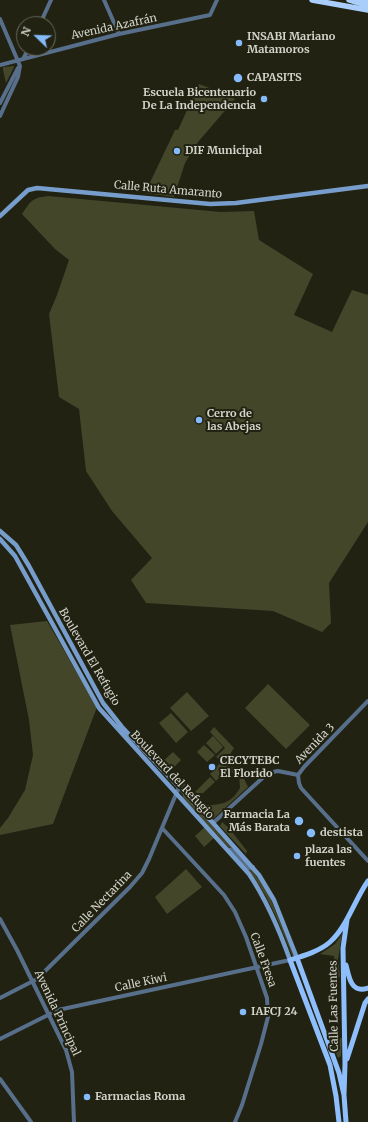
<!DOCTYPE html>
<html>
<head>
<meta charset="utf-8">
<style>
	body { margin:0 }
	#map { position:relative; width:368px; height:1122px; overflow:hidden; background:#212212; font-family:Merriweather,serif }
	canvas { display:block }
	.north { position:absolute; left:16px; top:16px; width:40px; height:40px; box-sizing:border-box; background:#212212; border:1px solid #68695b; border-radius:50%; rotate:293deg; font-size:11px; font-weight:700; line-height:16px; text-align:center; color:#d2d3c9 }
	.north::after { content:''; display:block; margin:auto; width:14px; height:18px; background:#86bbfb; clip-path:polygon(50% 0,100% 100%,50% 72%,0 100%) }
</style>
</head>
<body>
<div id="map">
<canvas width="368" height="1122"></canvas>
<div class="north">N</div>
</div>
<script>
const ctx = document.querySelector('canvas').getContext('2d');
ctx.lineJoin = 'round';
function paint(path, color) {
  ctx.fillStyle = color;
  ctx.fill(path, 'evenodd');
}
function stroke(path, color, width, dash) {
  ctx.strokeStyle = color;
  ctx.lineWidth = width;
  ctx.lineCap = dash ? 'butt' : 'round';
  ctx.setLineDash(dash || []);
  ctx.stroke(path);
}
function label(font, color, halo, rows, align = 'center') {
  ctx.font = font + ' Merriweather,serif';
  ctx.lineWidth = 4;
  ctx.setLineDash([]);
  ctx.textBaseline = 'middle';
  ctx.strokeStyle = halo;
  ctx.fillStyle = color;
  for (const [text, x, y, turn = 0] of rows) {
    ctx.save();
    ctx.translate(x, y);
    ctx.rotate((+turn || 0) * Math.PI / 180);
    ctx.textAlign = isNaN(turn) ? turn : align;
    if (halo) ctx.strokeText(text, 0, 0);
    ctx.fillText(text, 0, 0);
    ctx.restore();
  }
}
const green = new Path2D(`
	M 14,66 L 14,67 L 6,83 L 3,70 L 3,67 Z
	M 199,84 L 220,92 L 221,94 L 235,99 L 198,142 L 185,163 L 174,197 L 145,193 L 175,130 L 178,130 Z
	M 48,196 L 221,212 L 254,211 L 259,240 L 313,274 L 294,315 L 332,332 L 352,290 L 368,295 L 368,522 L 329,583 L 331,623 L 322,632 L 273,611 L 146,603 L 131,580 L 152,558 L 112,511 L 86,471 L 79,409 L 59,397 L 49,314 L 57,295 L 69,260 L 55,249 L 22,214 C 31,201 31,198 48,196 Z
	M 47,621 L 97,707 L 53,824 L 0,835 L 0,828 L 8,818 L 25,790 L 33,755 L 29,720 L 10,625 Z
	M 268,684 L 310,725 L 286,749 L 245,708 Z
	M 187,692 L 209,716 L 191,731 L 170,708 Z
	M 171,713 L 188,732 L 176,743 L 159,723 Z
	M 214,727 L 234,748 L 224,764 L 227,766 L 239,769 L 232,773 L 224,773 L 216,781 L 210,774 L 223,760 L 221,759 L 220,760 L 216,757 L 225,748 L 210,732 Z
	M 213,736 L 223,747 L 216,754 L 206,743 Z
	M 204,745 L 215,755 L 207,762 L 197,752 Z
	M 173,752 L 181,760 L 169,772 L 161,763 Z
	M 240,770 L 248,787 L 213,819 L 196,801 L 202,799 L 202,805 C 220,805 230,805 240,788 L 239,773 L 237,772 Z
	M 210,777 L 215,782 L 203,793 L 197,793 L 195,792 Z
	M 180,778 L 196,795 L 193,797 L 177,781 Z
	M 185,794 L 251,868 L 268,893 L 295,957 L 293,958 C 280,924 267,892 244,864 L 181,797 Z
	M 222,822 L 229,828 L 247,851 L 246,854 L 220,826 Z
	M 205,827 L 215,837 L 204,847 L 195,836 Z
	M 186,869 L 202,887 L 167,914 L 155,897 Z
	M 342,934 L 338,959 L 340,977 L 336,979 L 334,956 L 320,954 L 335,944 Z
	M 342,1038 L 341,1056 L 338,1058 L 331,1041 Z`);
const tertiary = new Path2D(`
	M 104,0 L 119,34
	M 0,19 L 20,66 L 18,77 L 0,116
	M 40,24 L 51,0
	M 23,59 L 29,48
	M 0,65 L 119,34 L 210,15 L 217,0
	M 0,103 L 18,68
	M 298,775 L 299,783 L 301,788 L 368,861
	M 298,775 L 304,767 L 368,701
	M 213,823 L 268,773 L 278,771 L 298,775
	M 162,828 L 224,895 L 235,912 L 246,937 L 267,998 L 268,1017 L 261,1044 L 242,1105 L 235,1122
	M 229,850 L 231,850 L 248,868 L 253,867
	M 0,919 L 17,950 L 66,1050 L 72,1072 L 74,1122
	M 0,998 L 37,979 L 130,887 L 142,873 L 149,859 L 179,787
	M 0,1039 L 58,1010 L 290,960
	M 0,1079 L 31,1122`);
const secondary = new Path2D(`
	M 0,216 L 28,190 L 37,188 L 210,204 L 236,203 L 368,186
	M 0,531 L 16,545 L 29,566 L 103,703 L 122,727 L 213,823 L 259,875 L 274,900 L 297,958
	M 0,539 L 15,556 L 99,708 L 249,874 C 267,901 279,929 290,960`);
const primary = new Path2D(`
	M 297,958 L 339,1073 L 344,1095 L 346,1122
	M 346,965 C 349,977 351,994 368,988
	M 347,1059 L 365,1003 L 368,999
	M 344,1095 L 345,1064 L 343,948 L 347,920
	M 339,1122 L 336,1096 L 330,1065 L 290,960 C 303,956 320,951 330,942 C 347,927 355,899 368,881`);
const trunk = new Path2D(`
	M 312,0 L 368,10
	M 349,0 L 368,6
	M 361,0 L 368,1`);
const markers = [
	[239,43,4,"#86bbfb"],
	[238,78,5,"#86bbfb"],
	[264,99,4,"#86bbfb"],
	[177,151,4,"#86bbfb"],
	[199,420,4,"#86bbfb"],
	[212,767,4,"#86bbfb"],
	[299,821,5,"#86bbfb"],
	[311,833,5,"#86bbfb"],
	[297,856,4,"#86bbfb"],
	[243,1012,4,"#86bbfb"],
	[87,1097,4,"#86bbfb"]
];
const streetNames = [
	["Avenida Azafrán",114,27,-12],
	["Calle Ruta Amaranto",168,190,5],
	["Boulevard El Refugio",89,657,60],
	["Avenida 3",315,744,-46],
	["Boulevard del Refugio",172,775,47],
	["Calle Nectarina",102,902,-46],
	["Calle Fresa",263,960,70],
	["Calle Kiwi",141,983,-12],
	["Calle Las Fuentes",334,1006,-91],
	["Avenida Principal",57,1013,65]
];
const poiNames = [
	["INSABI Mariano",247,37],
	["Matamoros",247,50],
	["CAPASITS",247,78],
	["Escuela Bicentenario",256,93,"right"],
	["De La Independencia",256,106,"right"],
	["DIF Municipal",185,151],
	["Cerro de",207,414],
	["las Abejas",207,427],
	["CECYTEBC",220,761],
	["El Florido",220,774],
	["Farmacia La",290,815,"right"],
	["Más Barata",290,828,"right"],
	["destista",320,833],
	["plaza las",305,850],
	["fuentes",305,863],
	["IAFCJ 24",251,1012],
	["Farmacias Roma",95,1097]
];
paint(green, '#44462a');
stroke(tertiary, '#586f8c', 4);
stroke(secondary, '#769dcb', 4.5);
stroke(primary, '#8ebffc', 5);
stroke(trunk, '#aacefc', 5.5);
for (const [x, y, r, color] of markers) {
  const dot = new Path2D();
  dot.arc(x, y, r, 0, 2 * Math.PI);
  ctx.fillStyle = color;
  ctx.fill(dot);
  stroke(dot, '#212212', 1.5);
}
label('11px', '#d2d3c9', '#212212', streetNames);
label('bold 11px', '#d2d3c9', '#212212', poiNames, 'left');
</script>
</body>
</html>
